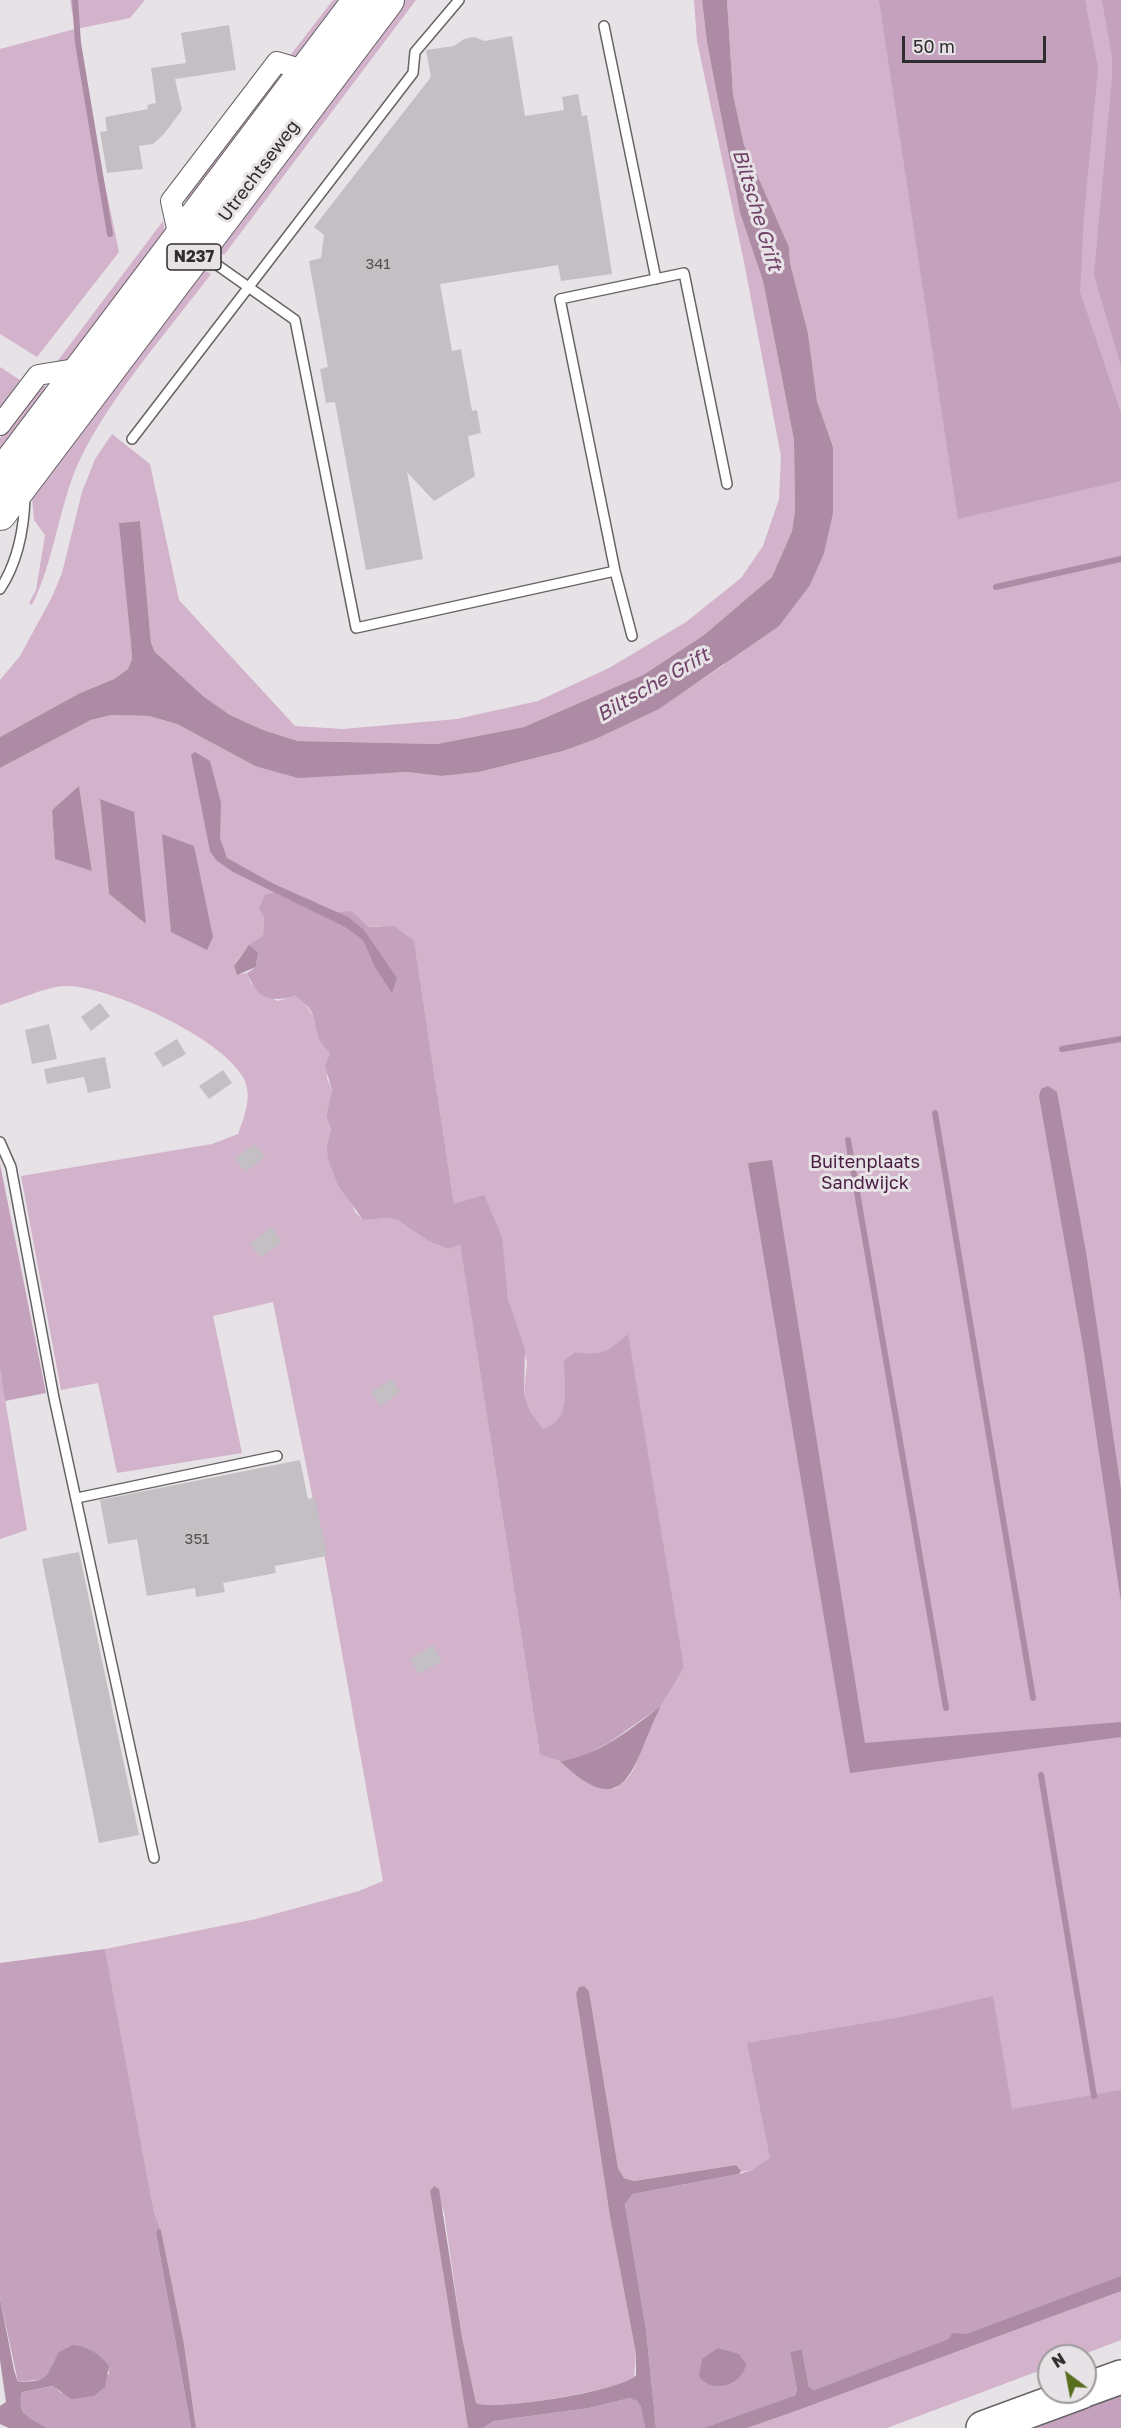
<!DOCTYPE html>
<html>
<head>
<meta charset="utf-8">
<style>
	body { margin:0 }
	#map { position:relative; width:1121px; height:2428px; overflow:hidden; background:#e7e2e6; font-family:"Golos Text",sans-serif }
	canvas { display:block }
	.north { position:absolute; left:1037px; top:2344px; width:60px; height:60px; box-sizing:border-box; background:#e7e2e6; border:2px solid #9d9a9c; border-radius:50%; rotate:328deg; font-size:16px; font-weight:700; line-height:24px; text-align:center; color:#2f2d2e }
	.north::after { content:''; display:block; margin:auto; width:21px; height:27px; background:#586e1f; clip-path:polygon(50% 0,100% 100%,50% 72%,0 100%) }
	.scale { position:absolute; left:902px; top:36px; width:144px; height:27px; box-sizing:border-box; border:3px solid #2f2d2e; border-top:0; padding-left:8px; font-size:18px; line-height:21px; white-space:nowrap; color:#2f2d2e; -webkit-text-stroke:4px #e7e2e6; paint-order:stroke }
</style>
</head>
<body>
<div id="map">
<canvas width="1121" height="2428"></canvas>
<div class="north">N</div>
<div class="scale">50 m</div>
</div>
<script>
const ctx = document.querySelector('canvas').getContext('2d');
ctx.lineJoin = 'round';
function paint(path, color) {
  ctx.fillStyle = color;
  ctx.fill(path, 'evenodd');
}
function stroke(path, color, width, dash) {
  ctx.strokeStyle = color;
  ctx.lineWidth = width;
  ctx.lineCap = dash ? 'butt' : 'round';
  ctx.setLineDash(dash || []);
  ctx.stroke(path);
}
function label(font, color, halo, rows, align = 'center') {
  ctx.font = font + ' "Golos Text",sans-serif';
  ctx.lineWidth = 6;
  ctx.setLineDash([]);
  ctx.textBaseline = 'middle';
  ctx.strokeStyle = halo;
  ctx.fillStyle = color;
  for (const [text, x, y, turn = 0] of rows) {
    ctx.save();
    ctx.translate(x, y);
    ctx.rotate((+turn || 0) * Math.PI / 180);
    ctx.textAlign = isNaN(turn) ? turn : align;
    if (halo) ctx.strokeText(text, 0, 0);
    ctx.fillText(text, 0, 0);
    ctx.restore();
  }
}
const green = new Path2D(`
	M 70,0 L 145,0 L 130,18 L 76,29 L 89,109 L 119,252 L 37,357 L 0,334 L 0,49 L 75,29 Z
	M 333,0 L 346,0 L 300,60 L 289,57 Z
	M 402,0 L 416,0 L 224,255 L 215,248 Z
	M 694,0 L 702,0 L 707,43 L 740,213 L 763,281 L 794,440 L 795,511 L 792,531 L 772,577 L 704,635 L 643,675 L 524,727 L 437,744 L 298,741 L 263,730 L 230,715 L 203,697 L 155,652 L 151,643 L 140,521 L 120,523 L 131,645 L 132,659 L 128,669 L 114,679 L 80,693 L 0,737 L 0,680 L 20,656 L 52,597 L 62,573 L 82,492 L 95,459 L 112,434 L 150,464 L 179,600 L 295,726 L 343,729 L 457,719 L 538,701 L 609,668 L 686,622 L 741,578 L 763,546 L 779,499 L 781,456 L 744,262 L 697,41 Z
	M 727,0 L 1121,0 L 1121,2340 L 1079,2356 L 1049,2356 L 1049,2367 L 887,2428 L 747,2428 L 933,2359 L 762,2164 L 752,2170 L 740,2172 L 736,2165 L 634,2181 L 624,2178 L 618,2168 L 589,1991 L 581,1986 L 576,1994 L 610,2217 L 636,2354 L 634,2378 L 629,2382 C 605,2389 494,2414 476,2403 L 462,2337 L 444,2212 L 434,2186 L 430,2191 L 468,2428 L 196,2428 L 184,2344 L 161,2230 L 154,2212 L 105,1949 L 256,1919 L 359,1891 L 383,1881 L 326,1564 L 273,1302 L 213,1316 L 242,1453 L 117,1473 L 98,1383 L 61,1390 L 21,1176 L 212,1144 L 238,1134 C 245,1116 253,1095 243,1077 C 221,1038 110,986 66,986 C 48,986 18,1000 0,1005 L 0,768 L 91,720 L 111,715 L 149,716 L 177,724 L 255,766 L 361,774 L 407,772 L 441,776 L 479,772 L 563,751 L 596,739 L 658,709 L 724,665 L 833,513 L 833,447 L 817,401 L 808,333 L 790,263 L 789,247 L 744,145 L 733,94 ZM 79,787 L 92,870 L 91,870 L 55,858 L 52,810 ZM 100,799 L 146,923 L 145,923 L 109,894 ZM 324,914 L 365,923 L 369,927 L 380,926 L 416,955 L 454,1204 L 501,1237 L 508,1299 L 527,1362 L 524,1394 L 530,1411 L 543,1429 C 575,1419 563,1385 564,1360 L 575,1352 L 599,1355 L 614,1346 L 684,1668 C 671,1690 657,1711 646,1734 C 636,1758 639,1774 614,1789 L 560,1761 L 540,1755 L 460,1243 L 449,1249 L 428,1241 L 399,1220 L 389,1218 L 363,1220 L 355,1212 L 327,1144 L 331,1129 L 326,1116 L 332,1090 L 327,1078 L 330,1054 L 317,1035 L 317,1022 L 304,1002 L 295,996 L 277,1001 L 251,984 L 247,973 L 237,974 L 234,966 C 242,952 250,945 263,936 L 264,917 Z
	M 288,77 L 185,211 L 187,193 L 270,84 Z
	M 163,221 L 166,237 L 85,345 L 61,368 L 53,367 Z
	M 204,270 L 211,274 C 168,331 106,401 77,466 C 58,511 54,561 32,605 L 29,603 L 36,590 L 45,535 L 34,520 L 31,487 Z
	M 0,367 L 20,380 L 0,409 Z
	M 44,386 L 46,386 L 44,394 L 0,458 L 0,438 L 38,389 Z
	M 0,1369 L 27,1530 L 0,1539 Z`);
const forest = new Path2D(`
	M 879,0 L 1085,0 L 1098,69 L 1084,214 L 1080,292 L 1121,413 L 1121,481 L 958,519 Z
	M 1102,0 L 1121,0 L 1121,366 L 1094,275 L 1112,78 L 1112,57 Z
	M 277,892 L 312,900 C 322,917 333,913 351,911 L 369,927 L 394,926 L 414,941 L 454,1204 L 484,1195 L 502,1237 L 508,1299 L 525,1349 L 524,1394 L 530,1411 L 543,1429 C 574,1419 563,1385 564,1360 L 575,1352 C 603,1356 607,1352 628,1334 L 684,1668 L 661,1706 L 610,1742 L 581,1758 L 560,1761 L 540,1755 L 460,1244 L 449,1249 L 428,1241 L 398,1220 L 389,1218 L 363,1220 L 338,1185 L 328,1159 L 327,1144 L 331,1129 L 326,1116 L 332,1090 L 325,1066 L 330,1054 C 326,1048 318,1041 317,1033 C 314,1014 312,1007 295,996 C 269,1003 257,998 247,973 L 256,967 L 258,952 L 249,945 L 263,936 L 264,917 L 259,908 L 265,895 Z
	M 0,1164 L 46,1393 L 5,1401 L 0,1369 Z
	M 105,1949 L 154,2212 L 161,2230 L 156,2233 L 191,2428 L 48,2428 L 27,2418 L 19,2403 L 22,2392 L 54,2386 L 61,2393 L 109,2374 C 109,2359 96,2352 82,2347 L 54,2361 L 52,2370 L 45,2379 L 18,2382 L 0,2298 L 0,1963 Z
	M 993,1996 L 1012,2109 L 1121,2090 L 1121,2276 L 814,2390 L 809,2387 L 802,2349 L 790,2352 L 797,2390 L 793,2397 L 703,2428 L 656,2428 L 646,2329 L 625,2204 L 633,2194 L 739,2174 L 752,2170 L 770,2158 L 747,2043 L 902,2017 Z
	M 1121,2395 L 1121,2428 L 1032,2428 Z
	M 630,2398 C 644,2401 643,2416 645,2428 L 483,2428 L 494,2421 L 589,2408 Z`);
const water = new Path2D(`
	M 702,0 L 727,0 L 733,94 L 744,145 L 789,247 L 790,263 L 808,333 L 817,401 L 833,447 L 833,513 L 824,553 L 810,585 L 779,626 L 659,709 L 596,739 L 563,751 L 479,772 L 441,776 L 407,772 L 298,778 L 255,766 L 177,724 L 149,716 L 111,715 L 91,720 L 0,768 L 0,737 L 80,693 L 114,679 L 128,669 L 132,659 L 131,645 L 119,523 L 140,521 L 151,643 L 155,652 L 204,697 L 230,715 L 263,730 L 298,741 L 437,744 L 524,727 L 643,675 L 704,635 L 772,577 L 792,531 L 795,511 L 794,440 L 763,281 L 740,213 L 707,43 Z
	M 195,752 L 210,761 L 221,803 L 220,838 L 227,858 L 274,884 L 348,917 L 364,930 L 397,978 L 392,993 L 375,967 L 363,940 L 345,927 L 233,872 L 216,860 L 210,851 L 191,755 Z
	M 79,786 L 92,871 L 55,859 L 52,810 Z
	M 100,799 L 134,812 L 146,924 L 109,894 Z
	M 162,834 L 194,846 L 213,937 L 207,950 L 171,932 Z
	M 249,945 L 258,952 L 256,967 L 237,975 L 234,966 Z
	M 1048,1086 L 1057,1092 L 1086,1252 L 1121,1489 L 1121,1602 L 1084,1352 L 1039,1096 L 1041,1089 Z
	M 772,1160 L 865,1743 L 1121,1722 L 1121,1737 L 850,1773 L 748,1163 Z
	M 661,1706 C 633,1759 630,1829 560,1761 C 599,1756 630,1729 661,1706 Z
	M 579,1987 L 584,1986 L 589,1991 L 618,2168 L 624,2178 L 634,2181 L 736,2165 L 741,2171 L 739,2174 L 633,2194 L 625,2204 L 646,2329 L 656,2428 L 645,2428 L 641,2407 L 637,2401 L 630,2398 L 589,2408 L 494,2421 L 483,2428 L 468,2428 L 430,2191 L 434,2186 L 439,2189 L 462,2337 L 476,2403 C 491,2412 627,2390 636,2375 L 636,2354 L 610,2217 L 576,1994 Z
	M 158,2229 L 161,2230 L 184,2344 L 196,2428 L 191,2428 L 156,2233 Z
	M 1121,2276 L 1121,2291 L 798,2410 L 747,2428 L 703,2428 L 794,2396 L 797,2390 L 790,2352 L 802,2349 L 809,2387 L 814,2390 L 949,2339 L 952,2333 L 966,2334 Z
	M 0,2298 L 14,2370 L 18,2382 C 52,2381 45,2377 59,2352 L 73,2345 C 87,2346 101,2354 109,2366 L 105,2387 L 94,2396 L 71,2399 L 53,2386 L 22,2392 C 15,2414 32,2420 48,2428 L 9,2428 L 0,2424 L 0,2406 L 6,2402 L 0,2360 Z
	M 718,2348 L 739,2354 L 746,2364 C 743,2385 711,2395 699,2376 L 702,2359 Z`);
const stream = new Path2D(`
	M 75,0 L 78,43 L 110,234
	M 996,587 L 1121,559
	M 1062,1049 L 1121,1039
	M 935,1113 L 1033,1698
	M 848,1140 L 946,1708
	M 1041,1775 L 1094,2096`);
const building = new Path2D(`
	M 229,25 L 236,70 L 175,79 L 182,110 L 164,134 L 153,144 L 139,146 L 143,169 L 107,173 L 100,132 L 107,131 L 105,117 L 148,109 L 147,105 L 156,103 L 151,68 L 186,63 L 181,33 Z
	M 512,36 L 525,116 L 564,110 L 562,97 L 578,94 L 582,116 L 587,115 L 612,274 L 561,281 L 558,265 L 440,284 L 452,351 L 461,349 L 472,411 L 477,410 L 481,433 L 468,436 L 475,476 L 434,501 L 407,472 L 423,559 L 366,570 L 335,402 L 326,403 L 320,369 L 328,367 L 309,261 L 321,258 L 324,235 L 314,227 L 431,77 L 426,50 L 454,46 L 464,39 L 474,37 L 485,41 Z
	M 100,1003 L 110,1016 L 91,1031 L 81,1017 Z
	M 49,1024 L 57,1059 L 32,1064 L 25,1030 Z
	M 177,1039 L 186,1054 L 163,1067 L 154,1053 Z
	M 105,1057 L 111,1088 L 88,1093 L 84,1077 L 47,1084 L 44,1069 Z
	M 223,1070 L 232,1083 L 209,1099 L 199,1086 Z
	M 255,1144 L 265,1157 L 245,1172 L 235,1158 Z
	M 272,1227 L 282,1242 L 260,1258 L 250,1243 Z
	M 392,1379 L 400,1392 L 380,1406 L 371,1392 Z
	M 300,1460 L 308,1499 L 315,1497 L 327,1556 L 275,1566 L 276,1573 L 223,1583 L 225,1592 L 196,1597 L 195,1588 L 147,1596 L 137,1539 L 108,1544 L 100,1500 Z
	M 79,1552 L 139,1835 L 99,1843 L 42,1559 Z
	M 433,1645 L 442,1661 L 419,1674 L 410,1659 Z`);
const lane = new Path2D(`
	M 604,26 L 656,279
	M 203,255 L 295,320 L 356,628 L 615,571
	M 132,439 L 413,73 L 415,52 L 459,0
	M 0,589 C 18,562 24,529 25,497
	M 632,636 L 615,571 L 560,299 L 684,273 L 727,484
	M 0,1142 L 11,1167 L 54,1398 L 154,1858
	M 77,1498 L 277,1456`);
const street = new Path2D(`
	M 179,237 L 171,201 L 277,62 L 307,71
	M 0,425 L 38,375 L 81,368`);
const primary = new Path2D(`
	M 0,476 L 359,0
	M 0,514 L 388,0`);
const highway = new Path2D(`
	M 1085,2390 L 1121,2377
	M 983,2428 L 1081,2392`);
const numberNames = [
	["341",378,264],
	["351",197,1539]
];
const shields = [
	[194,257,54]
];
const shieldNames = [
	["N237",194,257]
];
const streetNames = [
	["Utrechtseweg",259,171,-53]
];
const parkNames = [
	["Buitenplaats",865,1162],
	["Sandwijck",865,1183]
];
const waterNames = [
	["Biltsche Grift",757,210,73],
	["Biltsche Grift",653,685,-30]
];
paint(green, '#d3b2cb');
paint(forest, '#c4a1bc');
paint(water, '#ad8ba5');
stroke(stream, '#ad8ba5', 6);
paint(building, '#c4bfc3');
stroke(lane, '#676266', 12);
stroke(street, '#676266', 22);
stroke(primary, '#676266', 34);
stroke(highway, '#676266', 36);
stroke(lane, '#fff', 9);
stroke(street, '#fff', 20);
stroke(primary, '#fff', 32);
stroke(highway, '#fff', 33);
label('15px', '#545253', null, numberNames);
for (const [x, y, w] of shields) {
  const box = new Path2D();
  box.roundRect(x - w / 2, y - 13, w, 26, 4.5);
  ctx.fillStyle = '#e7e2e6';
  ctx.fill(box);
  stroke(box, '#2f2d2e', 1.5);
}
label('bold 16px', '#2f2d2e', null, shieldNames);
label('18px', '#2f2d2e', '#e7e2e6', streetNames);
label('18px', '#491d42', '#e7e2e6', parkNames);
label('italic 20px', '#714268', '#e7e2e6', waterNames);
</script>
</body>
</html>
